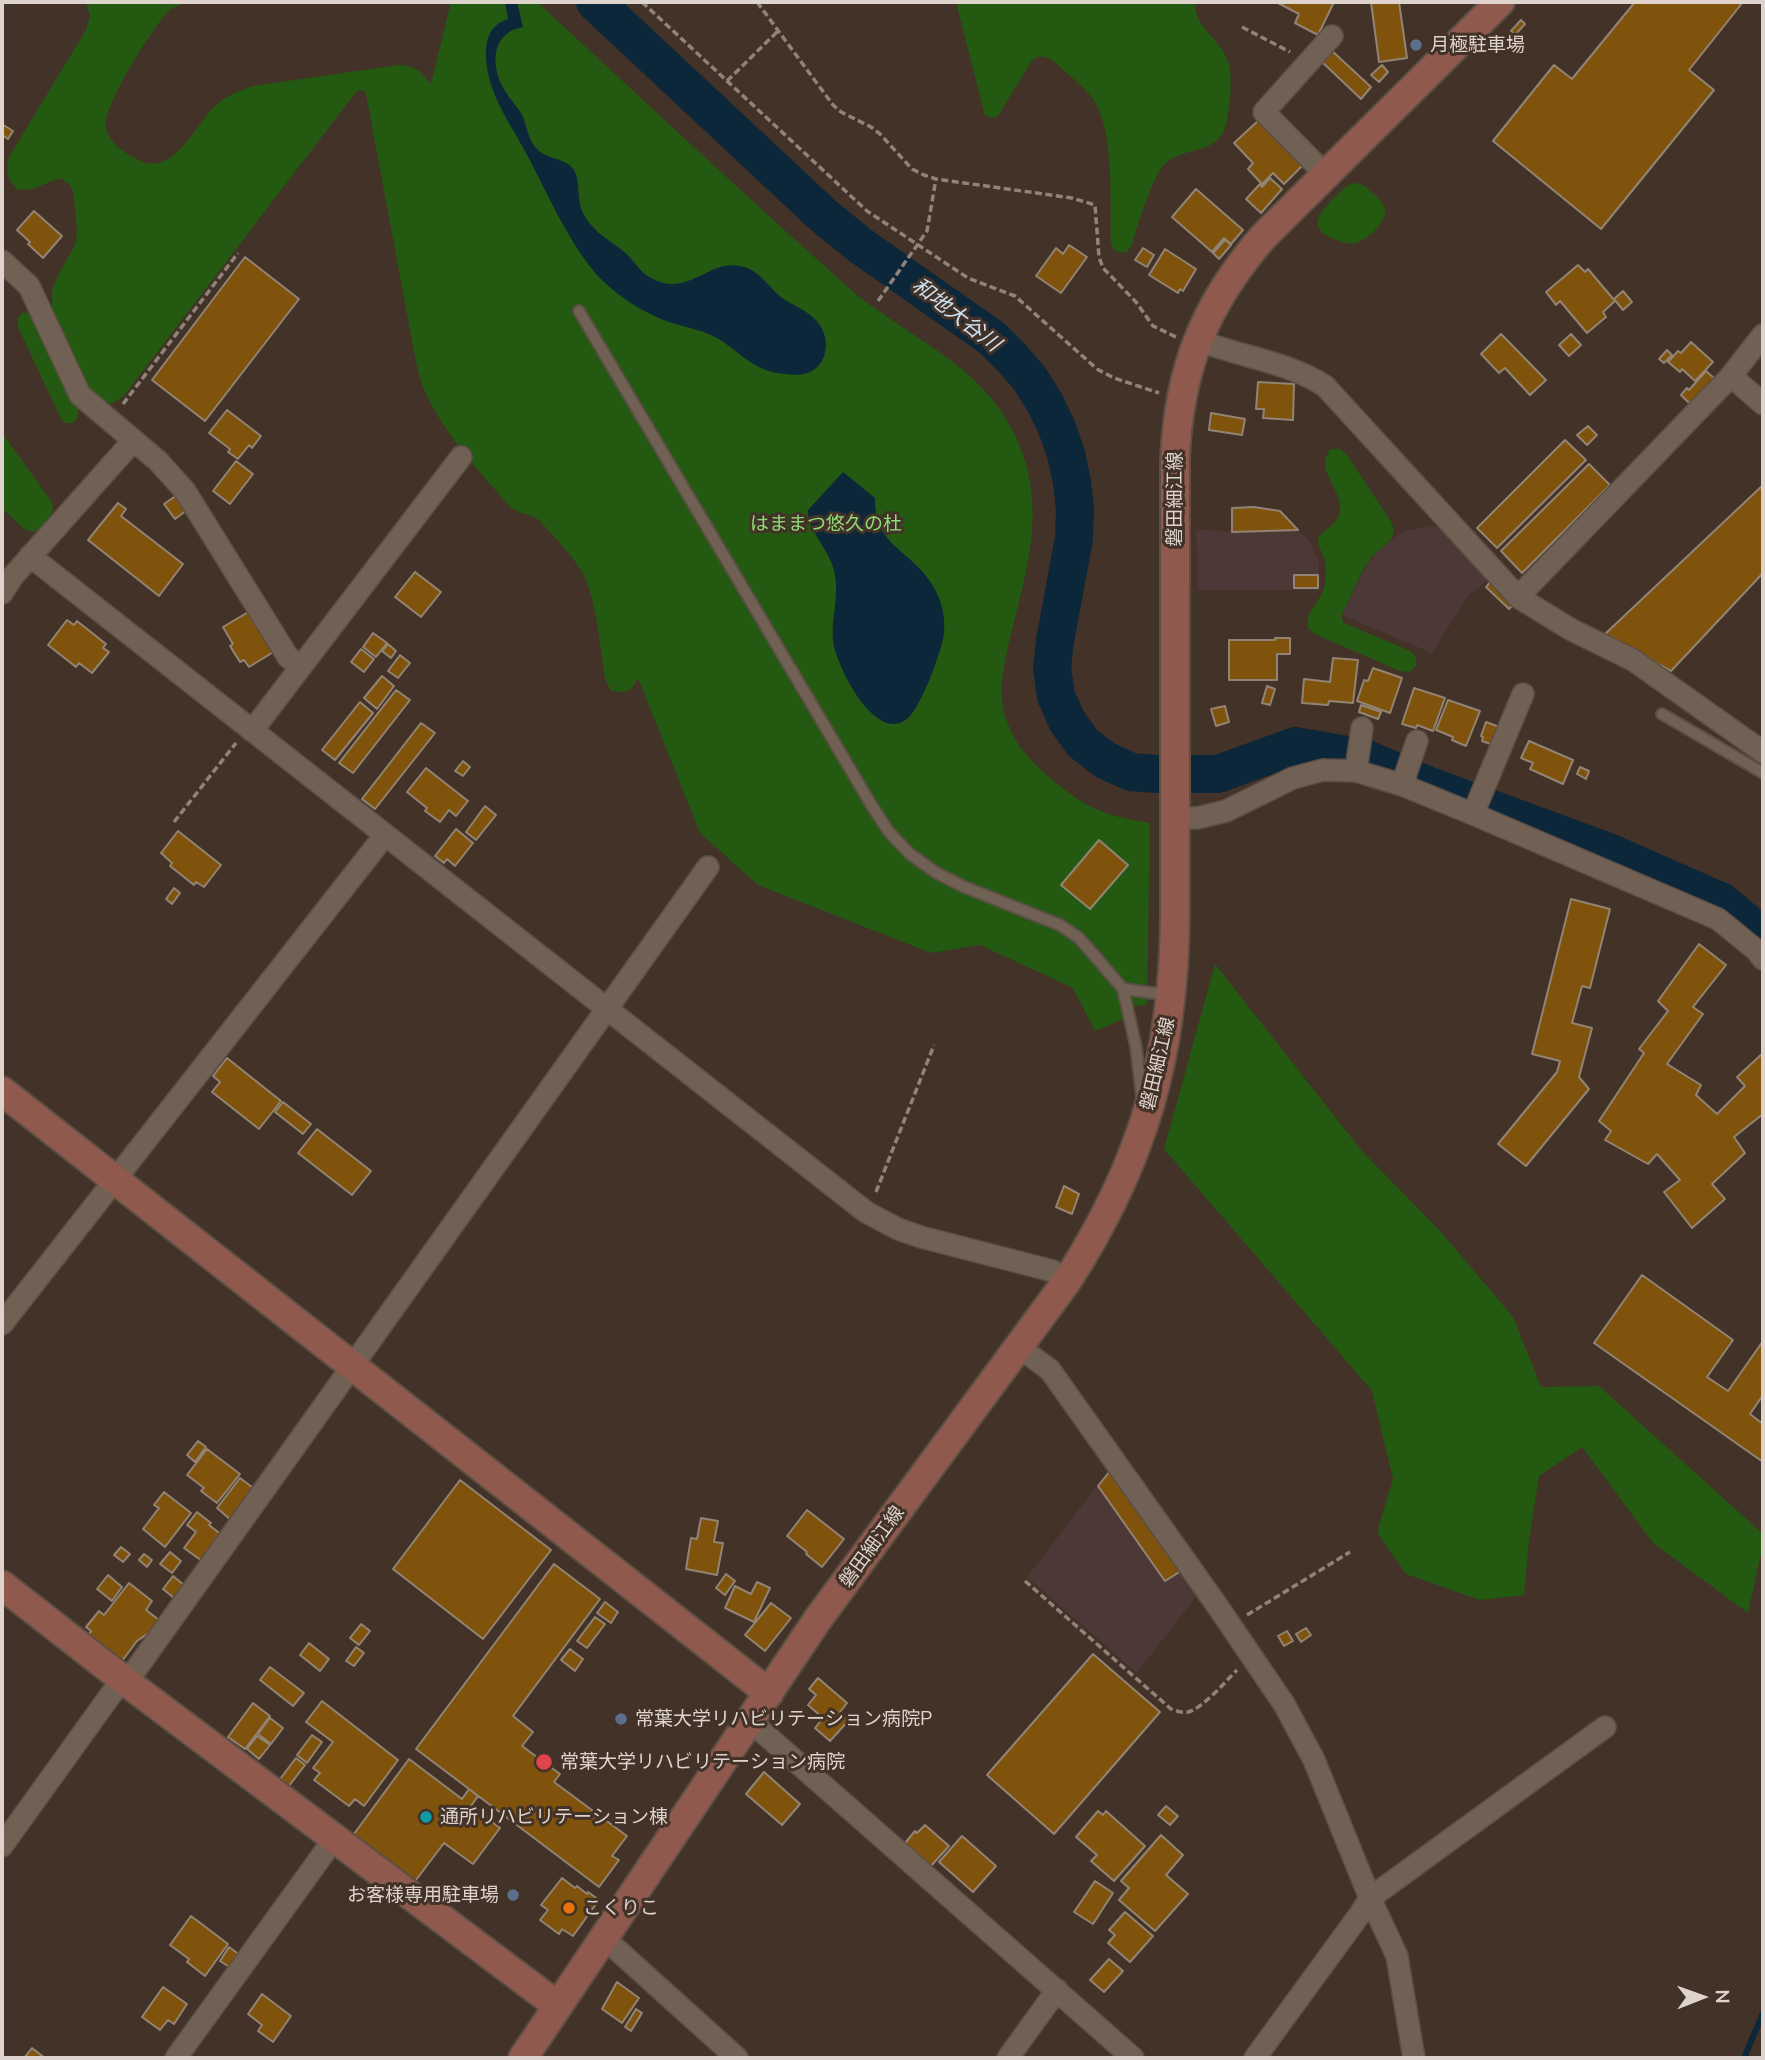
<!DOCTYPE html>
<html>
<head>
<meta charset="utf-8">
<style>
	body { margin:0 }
	#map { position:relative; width:1765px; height:2060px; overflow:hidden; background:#423227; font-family:Mulish,sans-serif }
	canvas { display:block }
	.frame { position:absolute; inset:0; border:4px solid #ded4cd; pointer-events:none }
	.north { position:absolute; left:1667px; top:1962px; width:70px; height:70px; -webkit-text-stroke:5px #423227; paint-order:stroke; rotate:89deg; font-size:19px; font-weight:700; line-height:28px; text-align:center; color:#ded4cd }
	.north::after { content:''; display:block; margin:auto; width:24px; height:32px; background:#ded4cd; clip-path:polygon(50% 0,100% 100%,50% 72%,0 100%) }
</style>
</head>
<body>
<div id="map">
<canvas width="1765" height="2060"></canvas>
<div class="frame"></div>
<div class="north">N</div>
</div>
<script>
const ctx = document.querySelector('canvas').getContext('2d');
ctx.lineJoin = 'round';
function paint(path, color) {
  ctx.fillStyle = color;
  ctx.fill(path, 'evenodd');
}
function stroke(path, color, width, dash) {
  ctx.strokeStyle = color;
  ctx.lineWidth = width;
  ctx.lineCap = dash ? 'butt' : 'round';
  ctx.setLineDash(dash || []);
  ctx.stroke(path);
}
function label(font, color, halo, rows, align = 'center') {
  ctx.font = font + ' Mulish,"Noto Sans JP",sans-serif';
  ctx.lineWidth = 6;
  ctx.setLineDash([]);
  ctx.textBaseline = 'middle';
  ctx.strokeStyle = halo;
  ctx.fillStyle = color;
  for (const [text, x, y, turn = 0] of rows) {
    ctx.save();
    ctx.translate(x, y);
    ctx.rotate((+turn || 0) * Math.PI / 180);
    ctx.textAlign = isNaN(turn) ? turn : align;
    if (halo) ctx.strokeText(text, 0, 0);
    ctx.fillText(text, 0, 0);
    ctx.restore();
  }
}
const commercial = new Path2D(`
	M 1254,507 L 1280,511 L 1311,543 L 1319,562 L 1319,590 L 1198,590 L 1196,529 L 1232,532 L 1232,508 Z
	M 1439,525 L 1489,579 L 1469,595 L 1432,653 L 1342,615 L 1367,565 L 1377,551 L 1404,531 Z
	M 1109,1470 L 1198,1594 L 1137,1673 L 1027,1577 Z`);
const green = new Path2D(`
	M 86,2 L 189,2 C 183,4 175,6 170,10 C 154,24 106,103 106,122 C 105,138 117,147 129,155 C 139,160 148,166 159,163 C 180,159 200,121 215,106 C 226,96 239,91 253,86 L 398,65 C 417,66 420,71 431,84 L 451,2 L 537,2 C 631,88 725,177 820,262 C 838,278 857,296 876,309 C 932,349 990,376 1018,442 C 1046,507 1028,566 1012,630 C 1005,661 995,694 1008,724 C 1016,746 1032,762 1049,777 C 1087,809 1102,815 1150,823 L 1147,1005 L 1133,1006 L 1133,1015 L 1095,1031 L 1073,988 L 980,945 L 931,953 L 758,885 L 700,833 L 638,678 C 630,693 629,693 611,691 L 605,679 C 601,651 596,600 584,576 C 573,555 555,538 539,520 C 530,514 520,514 511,508 C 480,472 439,429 422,384 C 419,375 417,366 415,357 L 366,94 L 364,91 L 360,90 L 356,92 L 123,397 L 111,404 L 97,400 L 87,388 L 57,327 L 52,309 L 52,291 L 58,275 L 76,243 L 77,227 L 73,191 L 69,184 L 62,179 L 54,180 L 33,189 L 19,190 C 7,180 5,172 9,157 L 86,30 L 90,16 Z
	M 956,2 L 1196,2 C 1191,24 1222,41 1228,61 C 1233,78 1230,103 1227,120 C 1221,156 1187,145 1166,163 C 1152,175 1137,228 1131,247 L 1126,252 C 1117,253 1114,251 1111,243 C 1110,204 1115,127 1092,98 C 1081,84 1065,72 1052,60 C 1043,55 1038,55 1031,62 L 998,116 L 994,118 L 985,116 Z
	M 1352,183 C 1361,183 1365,186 1371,192 C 1376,196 1383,202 1385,208 C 1388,221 1367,241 1355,243 C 1351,245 1344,243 1339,241 C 1311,231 1312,220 1332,200 C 1338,194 1344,187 1352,183 Z
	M 22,313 L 30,313 L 35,317 L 78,409 L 78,417 L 73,423 L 65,423 L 60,417 L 18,327 L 18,318 Z
	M 2,433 L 52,502 C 55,516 47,527 33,532 L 24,529 L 2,508 Z
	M 1330,449 L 1340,449 L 1347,455 L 1392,523 C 1394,530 1394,534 1391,539 C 1386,547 1376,551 1370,559 C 1359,575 1351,597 1342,615 L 1342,620 L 1344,623 L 1410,651 L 1416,657 L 1416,666 L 1409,672 L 1400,671 L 1315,634 L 1308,628 C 1305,609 1323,601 1325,583 C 1326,577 1326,568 1325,561 C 1324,555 1318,547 1318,541 C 1320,529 1339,526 1340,510 C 1342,487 1314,472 1330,449 Z
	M 1215,964 L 1361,1150 L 1441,1232 L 1513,1317 L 1541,1387 L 1599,1386 L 1763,1534 L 1763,1545 L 1748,1613 L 1653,1543 L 1582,1447 L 1539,1476 L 1529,1541 L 1524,1595 L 1480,1600 L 1406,1574 L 1377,1532 L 1393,1479 L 1372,1391 L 1164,1149 Z`);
const water = new Path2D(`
	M 505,2 L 517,2 L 523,27 C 489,33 490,70 507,94 C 512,102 519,108 523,117 C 527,127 528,139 536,148 C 546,160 565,157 574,170 C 580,180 577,196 581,208 C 589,230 607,238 623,251 C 634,259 639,272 651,278 C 690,300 710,254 747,268 C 763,274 771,291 785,300 C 802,310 820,316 825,337 C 828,349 824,364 812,371 C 803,376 795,375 785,374 C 755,371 745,357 722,341 C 706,330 687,328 669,322 C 644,313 622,299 603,281 C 572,251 546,190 525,151 C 513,129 497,106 490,81 C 484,58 481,27 508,19 Z
	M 843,472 L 875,498 C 875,509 876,519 881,529 C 887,540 897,548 906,556 C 930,576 947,600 944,633 C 942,651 922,703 910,716 C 878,750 836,666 833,641 C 831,616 841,592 833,567 C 827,547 808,531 808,510 Z`);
const stream = new Path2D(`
	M 1744,2058 L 1763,2013`);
const river = new Path2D(`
	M 595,2 L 824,216 L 861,246 L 992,338 L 1012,358 L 1030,379 L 1045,403 L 1057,428 L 1066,454 L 1072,482 L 1075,510 L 1074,538 L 1055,641 L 1052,668 L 1056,696 L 1067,721 L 1083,743 L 1105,760 L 1131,772 L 1157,774 L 1218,774 L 1295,746 L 1364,758 L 1427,785 L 1606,851 L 1722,902 L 1753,928 L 1763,941`);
const building = new Path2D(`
	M 1278,2 L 1334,2 L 1318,35 L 1295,23 L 1299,14 L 1278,3 Z
	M 1371,2 L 1399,2 L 1407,58 L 1379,62 Z
	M 1635,2 L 1743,2 L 1689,70 L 1714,90 L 1601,229 L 1493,141 L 1554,65 L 1572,79 Z
	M 1521,20 L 1525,24 L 1515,35 L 1511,31 Z
	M 1330,49 L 1371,87 L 1361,99 L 1320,60 Z
	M 1382,65 L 1388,72 L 1379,82 L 1371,75 Z
	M 1259,120 L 1302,166 L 1284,184 L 1273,173 L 1262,184 L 1248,169 L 1253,163 L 1234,143 Z
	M 2,124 L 13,131 L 8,139 L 2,135 Z
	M 1270,178 L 1282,189 L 1261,213 L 1246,199 L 1260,184 L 1262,187 Z
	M 1196,189 L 1243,230 L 1231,244 L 1224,238 L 1212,252 L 1172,217 Z
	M 34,211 L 62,236 L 43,258 L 28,244 L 30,242 L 17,230 Z
	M 1225,240 L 1231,245 L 1219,259 L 1213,253 Z
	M 1069,245 L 1087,257 L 1061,293 L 1036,276 L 1056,248 L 1063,254 Z
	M 1143,248 L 1154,255 L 1147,267 L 1135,260 Z
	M 1165,249 L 1196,269 L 1183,291 L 1180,289 L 1178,293 L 1149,275 Z
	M 245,257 L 299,299 L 205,421 L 152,380 Z
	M 1578,265 L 1585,272 L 1588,269 L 1615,301 L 1603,312 L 1606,317 L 1587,333 L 1560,301 L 1556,305 L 1546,292 Z
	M 1623,291 L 1632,302 L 1623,310 L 1614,299 Z
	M 1501,334 L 1546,380 L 1530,395 L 1505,368 L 1499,373 L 1481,354 Z
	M 1571,334 L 1581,345 L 1569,356 L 1559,345 Z
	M 1691,342 L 1713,362 L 1695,381 L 1682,369 L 1680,372 L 1668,362 L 1678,351 L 1681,353 Z
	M 1667,350 L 1672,355 L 1664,363 L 1659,359 Z
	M 1706,371 L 1715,379 L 1691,405 L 1681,395 L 1687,388 L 1689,390 Z
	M 1258,382 L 1294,384 L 1293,420 L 1263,418 L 1264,409 L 1256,409 Z
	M 227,410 L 261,436 L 252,448 L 249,445 L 238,459 L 228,452 L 230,449 L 209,433 Z
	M 1211,413 L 1245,419 L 1242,435 L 1209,430 Z
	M 1588,426 L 1597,435 L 1587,445 L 1577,435 Z
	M 1565,440 L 1586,460 L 1497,548 L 1477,528 Z
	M 236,461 L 253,474 L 230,504 L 213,491 Z
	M 1589,464 L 1610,485 L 1522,573 L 1501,551 Z
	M 1763,485 L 1763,573 L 1671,671 L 1605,634 Z
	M 177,495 L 187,510 L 175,519 L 164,504 Z
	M 118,503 L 126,509 L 121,516 L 183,564 L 159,596 L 88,540 Z
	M 1254,507 L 1280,511 L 1298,530 L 1232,532 L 1232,508 Z
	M 415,572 L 441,592 L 421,617 L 395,597 Z
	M 1294,575 L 1318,575 L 1318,588 L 1294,588 Z
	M 1490,582 L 1514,604 L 1509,609 L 1486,587 Z
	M 250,611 L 275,651 L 249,667 L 244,660 L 240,662 L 230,646 L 233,644 L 223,627 Z
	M 67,620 L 74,625 L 77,621 L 106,644 L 103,648 L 109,652 L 92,673 L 79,663 L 76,667 L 48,645 Z
	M 373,633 L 387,643 L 376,657 L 363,647 Z
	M 1275,638 L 1290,638 L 1290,654 L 1277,654 L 1277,680 L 1229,680 L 1229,640 L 1275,640 Z
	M 388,644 L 396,651 L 391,658 L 382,651 Z
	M 361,649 L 374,659 L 364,672 L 351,662 Z
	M 400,655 L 410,663 L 398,678 L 388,671 Z
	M 1333,658 L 1358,660 L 1353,703 L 1329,701 L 1328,705 L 1302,703 L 1304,679 L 1330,682 Z
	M 1373,668 L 1402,678 L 1390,713 L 1357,701 L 1364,680 L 1368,681 Z
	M 382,676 L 394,686 L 377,709 L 364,698 Z
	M 1267,686 L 1275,689 L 1270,705 L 1262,703 Z
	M 1414,688 L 1445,698 L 1433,731 L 1417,725 L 1416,728 L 1402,724 Z
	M 396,690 L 410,700 L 353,773 L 339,763 Z
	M 1448,700 L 1480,711 L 1466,746 L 1452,740 L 1453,737 L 1436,730 Z
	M 360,702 L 373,713 L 335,760 L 322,750 Z
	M 1361,705 L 1381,712 L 1378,719 L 1359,712 Z
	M 1225,706 L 1229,722 L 1216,726 L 1211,709 Z
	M 1486,722 L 1502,728 L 1496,746 L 1482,741 L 1483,737 L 1481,736 Z
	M 421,723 L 435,733 L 375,809 L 362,799 Z
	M 1529,741 L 1573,760 L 1563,784 L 1530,769 L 1533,763 L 1521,758 Z
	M 463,761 L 470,767 L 463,776 L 455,771 Z
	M 1580,767 L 1589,771 L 1586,779 L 1577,774 Z
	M 426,768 L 468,801 L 456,816 L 449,810 L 440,822 L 425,811 L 427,808 L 407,792 Z
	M 485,806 L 496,815 L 476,840 L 466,832 Z
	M 456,829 L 473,843 L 455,866 L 447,859 L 444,863 L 435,856 Z
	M 178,831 L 221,865 L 204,887 L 196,882 L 194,885 L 170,866 L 172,863 L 161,853 Z
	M 1099,840 L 1128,865 L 1090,909 L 1061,885 Z
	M 174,888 L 180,893 L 172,904 L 166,899 Z
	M 1571,899 L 1610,909 L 1590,988 L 1582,986 L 1572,1023 L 1592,1028 L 1579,1077 L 1589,1089 L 1526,1166 L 1498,1144 L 1557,1072 L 1560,1061 L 1532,1054 Z
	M 1699,944 L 1726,965 L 1693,1007 L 1703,1014 L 1667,1064 L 1701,1085 L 1696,1095 L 1717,1114 L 1745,1086 L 1737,1077 L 1763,1053 L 1763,1114 L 1734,1137 L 1745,1153 L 1712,1184 L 1725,1199 L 1692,1228 L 1664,1192 L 1680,1180 L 1657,1154 L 1648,1164 L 1605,1140 L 1611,1131 L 1599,1121 L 1644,1053 L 1639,1049 L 1668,1011 L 1658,1001 Z
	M 227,1058 L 281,1101 L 259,1129 L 212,1092 L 220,1082 L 213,1076 Z
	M 283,1102 L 311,1124 L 303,1134 L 275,1112 Z
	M 317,1129 L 371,1171 L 352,1195 L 298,1153 Z
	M 1064,1186 L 1079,1194 L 1072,1214 L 1056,1207 Z
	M 1642,1275 L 1733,1340 L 1707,1377 L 1728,1391 L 1763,1341 L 1763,1395 L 1750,1414 L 1763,1424 L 1763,1462 L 1594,1343 Z
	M 198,1441 L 206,1447 L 195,1462 L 187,1455 Z
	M 207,1449 L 240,1474 L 217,1503 L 201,1491 L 204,1488 L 187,1475 Z
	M 1110,1471 L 1181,1571 L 1165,1581 L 1098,1486 Z
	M 240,1478 L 256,1490 L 232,1521 L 217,1508 Z
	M 460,1480 L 551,1550 L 483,1639 L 393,1569 Z
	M 164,1492 L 191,1513 L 165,1547 L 143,1529 L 159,1508 L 154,1505 Z
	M 807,1510 L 844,1539 L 822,1567 L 806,1554 L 807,1552 L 787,1536 Z
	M 197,1512 L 211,1523 L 209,1525 L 222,1535 L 202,1561 L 184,1548 L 196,1532 L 187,1525 Z
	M 701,1518 L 718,1521 L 714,1542 L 723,1543 L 717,1575 L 686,1569 L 691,1538 L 697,1539 Z
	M 121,1547 L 130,1554 L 123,1562 L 114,1555 Z
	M 170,1552 L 181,1561 L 172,1573 L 160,1564 Z
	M 144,1554 L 152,1560 L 147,1567 L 139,1560 Z
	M 554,1564 L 600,1599 L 513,1716 L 533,1732 L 522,1746 L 560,1774 L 554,1782 L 627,1836 L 612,1856 L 619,1860 L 599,1887 L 416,1749 Z
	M 726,1574 L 735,1581 L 725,1595 L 716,1588 Z
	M 108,1575 L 122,1587 L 112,1601 L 97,1589 Z
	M 173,1576 L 184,1585 L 174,1598 L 163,1589 Z
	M 757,1582 L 770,1588 L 754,1622 L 725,1608 L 735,1586 L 751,1594 Z
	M 129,1583 L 152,1601 L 146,1610 L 159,1620 L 150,1632 L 137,1641 L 122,1661 L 89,1635 L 91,1631 L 86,1627 L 99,1611 L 104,1615 Z
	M 605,1602 L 618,1612 L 611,1623 L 597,1613 Z
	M 771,1603 L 791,1618 L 765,1651 L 745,1635 Z
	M 595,1617 L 605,1624 L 587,1648 L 577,1641 Z
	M 361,1624 L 370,1631 L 359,1645 L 350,1638 Z
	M 1306,1628 L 1311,1635 L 1301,1642 L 1296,1634 Z
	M 1287,1631 L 1293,1641 L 1284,1646 L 1278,1636 Z
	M 309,1643 L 329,1659 L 320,1671 L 300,1655 Z
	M 356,1647 L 364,1653 L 354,1666 L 346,1661 Z
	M 570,1649 L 583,1659 L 575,1671 L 561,1660 Z
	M 1093,1654 L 1160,1712 L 1054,1834 L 987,1775 Z
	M 270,1667 L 304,1693 L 293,1706 L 260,1680 Z
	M 818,1678 L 847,1703 L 840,1712 L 849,1720 L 830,1741 L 815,1728 L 823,1718 L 808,1705 L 816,1695 L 809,1689 Z
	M 322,1701 L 398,1760 L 364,1806 L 355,1799 L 349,1806 L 314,1780 L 320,1773 L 313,1768 L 333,1742 L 306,1722 Z
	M 253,1703 L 270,1716 L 245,1749 L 228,1737 Z
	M 270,1718 L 283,1728 L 271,1744 L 258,1734 Z
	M 312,1735 L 322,1742 L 307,1763 L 297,1755 Z
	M 257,1736 L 270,1745 L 259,1759 L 247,1749 Z
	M 296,1758 L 305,1765 L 289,1786 L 280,1779 Z
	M 409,1759 L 462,1799 L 469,1789 L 478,1796 L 471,1806 L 500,1828 L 473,1864 L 444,1843 L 413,1884 L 351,1838 Z
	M 764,1772 L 800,1804 L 782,1825 L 746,1794 Z
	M 1166,1806 L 1178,1816 L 1170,1825 L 1158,1815 Z
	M 1098,1811 L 1103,1815 L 1106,1811 L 1145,1846 L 1114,1881 L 1091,1861 L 1097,1855 L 1076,1837 Z
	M 925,1825 L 949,1846 L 931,1866 L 905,1843 L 915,1831 L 917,1833 Z
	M 1161,1835 L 1183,1855 L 1166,1875 L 1188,1894 L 1155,1931 L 1119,1900 L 1129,1888 L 1121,1881 Z
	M 962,1836 L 996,1866 L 973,1892 L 939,1862 Z
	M 562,1878 L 575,1888 L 577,1886 L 587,1894 L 588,1892 L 599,1900 L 573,1936 L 562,1929 L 559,1934 L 540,1920 L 548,1910 L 541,1905 Z
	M 1095,1881 L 1113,1893 L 1093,1924 L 1074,1912 Z
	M 1125,1912 L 1153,1936 L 1130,1962 L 1108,1943 L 1115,1935 L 1109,1930 Z
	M 191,1916 L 228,1944 L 205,1976 L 187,1962 L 189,1959 L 170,1945 Z
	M 229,1947 L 240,1955 L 231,1968 L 220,1961 Z
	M 1109,1959 L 1123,1971 L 1104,1992 L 1090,1980 Z
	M 617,1982 L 639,1998 L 622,2023 L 602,2009 Z
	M 163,1987 L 187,2004 L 174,2024 L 168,2020 L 160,2030 L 142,2017 Z
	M 262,1994 L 291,2016 L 273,2042 L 258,2031 L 262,2025 L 248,2014 Z
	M 636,2009 L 642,2013 L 631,2031 L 625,2027 Z
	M 32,2048 L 45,2058 L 24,2058 Z`);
const path = new Path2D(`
	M 642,2 L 867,211 L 968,278 L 1015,296 L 1097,369 L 1114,378 L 1159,393
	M 757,2 L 833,105 L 841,112 L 871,127 L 880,134 L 912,169 L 924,175 L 936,179 L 1072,198 L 1095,205 L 1099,257 L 1103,268 L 1136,302 L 1153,326 L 1176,337
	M 1242,27 L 1290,52
	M 727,81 L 779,30
	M 878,301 L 927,231 L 936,179
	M 123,404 L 238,253
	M 174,822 L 236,743
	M 876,1192 L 934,1045
	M 1025,1581 L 1171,1709 C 1176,1711 1182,1713 1188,1712 C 1202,1709 1226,1681 1237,1670
	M 1247,1615 L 1350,1552`);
const lane = new Path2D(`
	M 579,311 L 872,806 L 889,832 L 910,854 L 935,872 L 962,886 L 1060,925 L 1079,938 L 1094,955 L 1123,989 L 1136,1047 L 1142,1098
	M 1662,714 L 1763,773
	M 1123,989 L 1169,995`);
const street = new Path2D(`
	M 1326,175 L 1264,112 L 1332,36
	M 2,261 L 29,286 L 80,395 L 158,461 L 185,491 L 288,657 L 301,667
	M 1763,335 L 1731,376 L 1763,404
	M 1198,340 C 1240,357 1286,361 1325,386 L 1518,597 L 1570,629 L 1633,660 L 1763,752
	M 30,556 L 866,1212 L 898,1229 L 921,1237 L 1053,1271 L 1067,1281
	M 2,593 L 13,576 L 133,441
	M 1518,597 L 1731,376
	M 252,731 L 461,457
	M 1356,771 L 1362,728
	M 1402,785 L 1417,741
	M 1473,814 L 1523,694
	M 1175,818 L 1197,818 L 1226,811 L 1293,778 L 1323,770 L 1356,771 L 1402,785 L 1473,814 L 1718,919 L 1756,950 L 1763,959
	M 2,1324 L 385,835
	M 1019,1347 L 1050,1370 L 1216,1604 L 1284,1704 L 1314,1760 L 1370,1898 L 1397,1956 L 1414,2058
	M 750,1721 L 1133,2058
	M 2,1846 L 112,1693 L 137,1668 L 708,867
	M 604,1938 L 737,2058
	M 176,2058 L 334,1839
	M 1008,2058 L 1057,1990
	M 1255,2058 L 1360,1914 L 1370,1898 L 1605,1727`);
const secondary = new Path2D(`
	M 2,1091 L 769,1693
	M 2,1585 L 125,1681 L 558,2006
	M 523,2058 L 818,1619 L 1067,1281 C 1143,1163 1174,1056 1175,916 L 1175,459 C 1179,369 1204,305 1263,237 L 1500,2`);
const markers = [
	[1416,45,7,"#5c6f8a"],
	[621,1719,7,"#5c6f8a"],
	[544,1762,9,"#e0444e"],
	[426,1817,7,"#0f9aa8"],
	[513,1895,7,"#5c6f8a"],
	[569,1908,7,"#e8710a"]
];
const poiNames = [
	["月極駐車場",1430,45],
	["常葉大学リハビリテーション病院P",635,1719],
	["常葉大学リハビリテーション病院",560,1762],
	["通所リハビリテーション棟",440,1817],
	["お客様専用駐車場",499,1895,"right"],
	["こくりこ",583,1908]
];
const streetNames = [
	["磐田細江線",1175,499,-90],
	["磐田細江線",1158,1064,-77],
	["磐田細江線",872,1547,-54]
];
const parkNames = [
	["はままつ悠久の杜",826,524]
];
const waterNames = [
	["和地大谷川",956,315,38]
];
paint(commercial, '#4c3836');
paint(green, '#245912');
paint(water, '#0c263a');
stroke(stream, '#0c263a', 6);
stroke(river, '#0c263a', 38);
paint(building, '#80530d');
stroke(building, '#928474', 2);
stroke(lane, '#5b4e44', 14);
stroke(street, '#5b4e44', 24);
stroke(secondary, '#5b4e44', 32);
stroke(path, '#90837a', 3.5, [7, 3.5]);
stroke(lane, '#716054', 10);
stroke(street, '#716054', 21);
stroke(secondary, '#8f5a4d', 28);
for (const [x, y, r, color] of markers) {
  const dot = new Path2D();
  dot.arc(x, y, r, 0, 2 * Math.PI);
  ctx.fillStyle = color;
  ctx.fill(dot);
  stroke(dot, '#423227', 2.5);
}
label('19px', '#ded4cd', '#423227', poiNames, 'left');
label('19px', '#ded4cd', '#423227', streetNames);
label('19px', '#8fdd79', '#423227', parkNames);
label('italic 21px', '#cde0f0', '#423227', waterNames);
</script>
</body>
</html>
